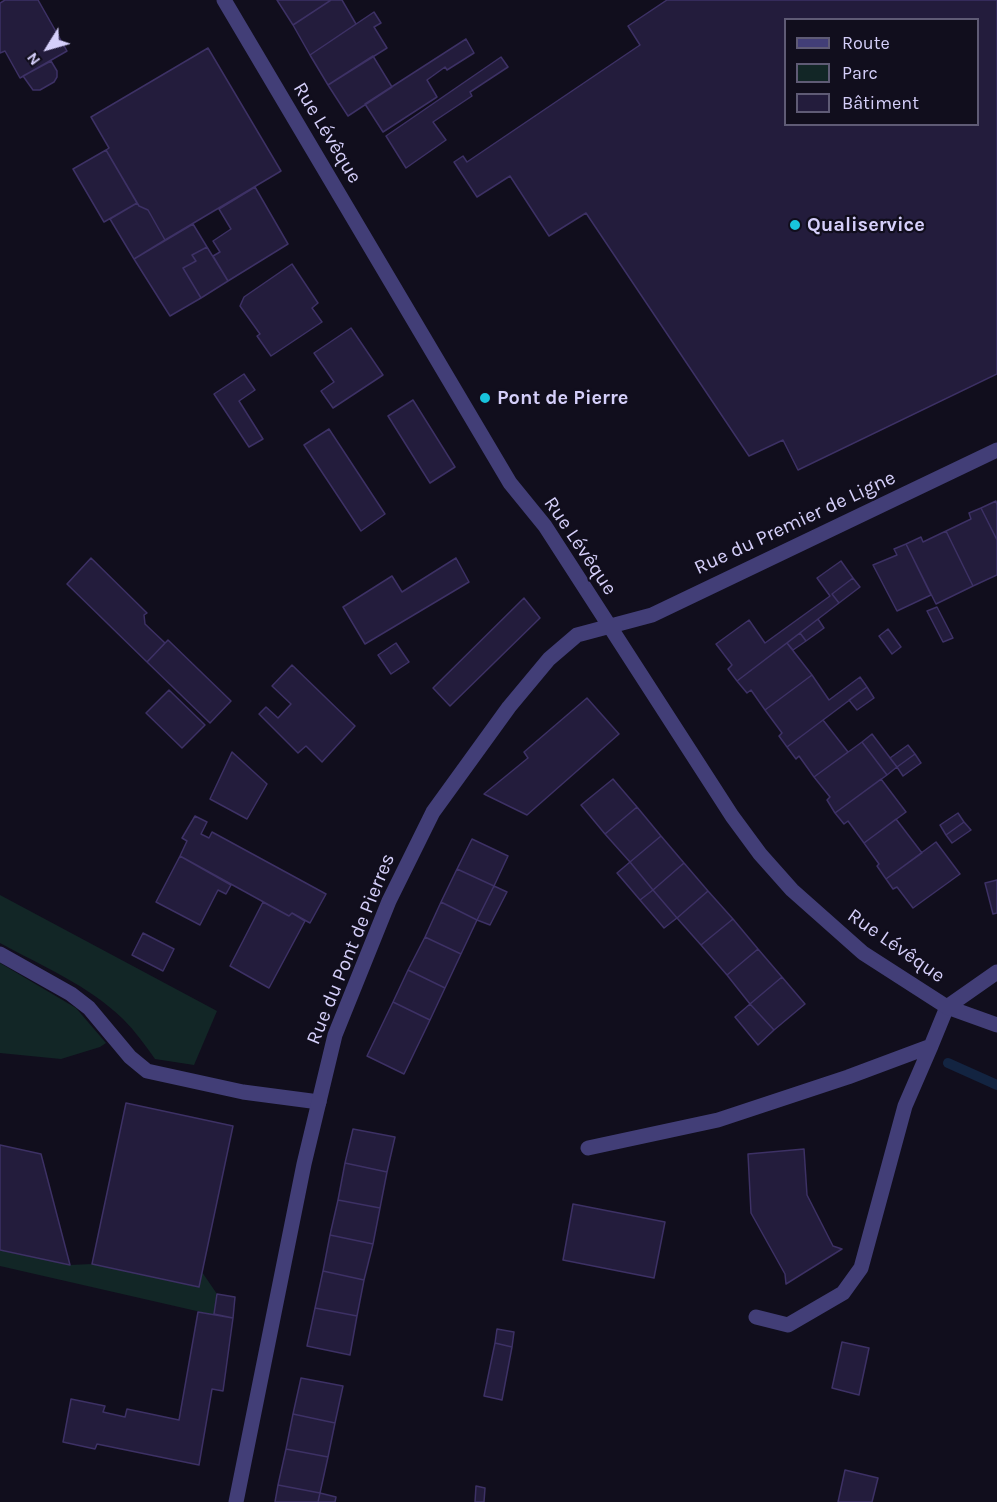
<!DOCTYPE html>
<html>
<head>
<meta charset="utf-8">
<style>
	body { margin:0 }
	#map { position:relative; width:997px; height:1502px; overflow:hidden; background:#110e1d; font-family:Karla,sans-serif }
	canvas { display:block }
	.legend { position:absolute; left:784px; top:18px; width:195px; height:108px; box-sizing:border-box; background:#110e1d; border:2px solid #5f5b75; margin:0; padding:8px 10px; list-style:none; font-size:18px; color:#d5cffa }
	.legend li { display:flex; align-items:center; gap:12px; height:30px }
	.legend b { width:30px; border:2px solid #5f5b75 }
	.north { position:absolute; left:18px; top:18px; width:60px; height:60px; -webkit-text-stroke:4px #110e1d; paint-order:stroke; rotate:233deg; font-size:16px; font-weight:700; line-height:24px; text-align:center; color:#d5cffa }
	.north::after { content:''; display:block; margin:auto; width:21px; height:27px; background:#d5cffa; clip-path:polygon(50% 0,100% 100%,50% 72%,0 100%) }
</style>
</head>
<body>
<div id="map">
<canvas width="997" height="1502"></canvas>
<ul class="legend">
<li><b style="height:8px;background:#423e77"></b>Route</li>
<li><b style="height:16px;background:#122626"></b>Parc</li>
<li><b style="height:16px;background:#231c3c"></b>Bâtiment</li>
</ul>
<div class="north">N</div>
</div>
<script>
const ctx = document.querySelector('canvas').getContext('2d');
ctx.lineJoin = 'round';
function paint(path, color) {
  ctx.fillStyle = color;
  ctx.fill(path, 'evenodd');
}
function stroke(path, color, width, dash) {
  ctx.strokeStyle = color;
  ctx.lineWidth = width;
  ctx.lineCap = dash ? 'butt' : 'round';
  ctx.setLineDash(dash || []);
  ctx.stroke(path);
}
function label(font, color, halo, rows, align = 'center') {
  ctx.font = font + ' Karla,sans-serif';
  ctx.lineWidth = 4.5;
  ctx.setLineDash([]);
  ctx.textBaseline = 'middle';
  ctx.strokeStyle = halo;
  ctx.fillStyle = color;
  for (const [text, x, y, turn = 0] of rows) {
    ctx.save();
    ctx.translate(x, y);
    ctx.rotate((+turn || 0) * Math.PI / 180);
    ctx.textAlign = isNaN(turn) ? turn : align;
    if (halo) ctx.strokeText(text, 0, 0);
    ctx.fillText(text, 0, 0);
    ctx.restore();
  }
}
const green = new Path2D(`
	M 0,895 L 217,1011 L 194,1065 L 155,1059 C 145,1045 135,1031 123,1019 C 88,985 42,966 0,943 Z
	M 0,963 L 76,1008 L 106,1043 L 100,1047 L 61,1059 L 0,1053 Z
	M 0,1250 L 70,1265 L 92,1264 L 199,1287 L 202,1272 L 217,1294 L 214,1315 L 0,1266 Z`);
const stream = new Path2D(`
	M 948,1063 L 997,1085`);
const building = new Path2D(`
	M 5,0 L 38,0 L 67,51 L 20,78 L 5,51 L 0,53 L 0,3 Z
	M 277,0 L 331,0 L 293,25 Z
	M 331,0 L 342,0 L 356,24 L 310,55 L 293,25 Z
	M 667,0 L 997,0 L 997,374 L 798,470 L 783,440 L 749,456 L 586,213 L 549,236 L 510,176 L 477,197 L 454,162 L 463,156 L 467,162 L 640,45 L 628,26 ZM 786,20 L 978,20 L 978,124 L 786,124 Z
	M 374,12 L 381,23 L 374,27 L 387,48 L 328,85 L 310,55 Z
	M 466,39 L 474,53 L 447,70 L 445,67 L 427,80 L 437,97 L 383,132 L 365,104 Z
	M 208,48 L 281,171 L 165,240 L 148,210 L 139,206 L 106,150 L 109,148 L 91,117 Z
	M 373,56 L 392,87 L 348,116 L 328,85 Z
	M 501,57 L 508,67 L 470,92 L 472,96 L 433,122 L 446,140 L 406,168 L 386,136 Z
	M 51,61 L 57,71 L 57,77 L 54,82 L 40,90 L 33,90 L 23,76 Z
	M 106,150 L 137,203 L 104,222 L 73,169 Z
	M 255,187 L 288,244 L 228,281 L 213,256 L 220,252 L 213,241 L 231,229 L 219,209 Z
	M 137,203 L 139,206 L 148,210 L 165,240 L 134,259 L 110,219 Z
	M 193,224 L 207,247 L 192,255 L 196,261 L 183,268 L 201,298 L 170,316 L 134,259 Z
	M 207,247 L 228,281 L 201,298 L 183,268 L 196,261 L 192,255 Z
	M 292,264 L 318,303 L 312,308 L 322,322 L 271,356 L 257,336 L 260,334 L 240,306 L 244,297 Z
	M 351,328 L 383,375 L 333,408 L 321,391 L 334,382 L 314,353 Z
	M 244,374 L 255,390 L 239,401 L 263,439 L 249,447 L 214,394 Z
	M 413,400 L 455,467 L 430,483 L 388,416 Z
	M 329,429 L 385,514 L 361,531 L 304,445 Z
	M 996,501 L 997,505 L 997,540 L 981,508 Z
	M 981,508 L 997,540 L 997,575 L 973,586 L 946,531 L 971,519 L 969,513 Z
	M 946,531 L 973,586 L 936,604 L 906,544 L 921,537 L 923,542 Z
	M 906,544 L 931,595 L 897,611 L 873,565 L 897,555 L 894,549 Z
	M 91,558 L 147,613 L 144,615 L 145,624 L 165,643 L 147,662 L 67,584 Z
	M 456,558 L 469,582 L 365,644 L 343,607 L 392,576 L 402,592 Z
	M 841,561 L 853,578 L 832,594 L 839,603 L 737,681 L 728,669 L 732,665 L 716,644 L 749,620 L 765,643 L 830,596 L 817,578 Z
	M 853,578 L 860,587 L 839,603 L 832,594 Z
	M 524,598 L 540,618 L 450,706 L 433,688 Z
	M 937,607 L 953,638 L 943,642 L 927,611 Z
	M 818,619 L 824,628 L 806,641 L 800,633 Z
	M 888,629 L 901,647 L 892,654 L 879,636 Z
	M 800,633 L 806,641 L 793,650 L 787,643 Z
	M 168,640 L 231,701 L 210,723 L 147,662 Z
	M 396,643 L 409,662 L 391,674 L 378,655 Z
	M 787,643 L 812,675 L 765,710 L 751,690 L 747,693 L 737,681 Z
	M 292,665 L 355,726 L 322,762 L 306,746 L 298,753 L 259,714 L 266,707 L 278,718 L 291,704 L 272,686 Z
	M 812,675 L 829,700 L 860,677 L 867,687 L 787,747 L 779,736 L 782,733 L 765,710 Z
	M 867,687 L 874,698 L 857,710 L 849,700 Z
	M 169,690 L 205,725 L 182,748 L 146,713 Z
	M 587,698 L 619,734 L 527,815 L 484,794 L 528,758 L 524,752 Z
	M 823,720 L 848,752 L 814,777 L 799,756 L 796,759 L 787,747 Z
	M 872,734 L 897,767 L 887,775 L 862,742 Z
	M 862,742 L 887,775 L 835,813 L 827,800 L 830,797 L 814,777 Z
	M 908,745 L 915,754 L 897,767 L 890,758 Z
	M 232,752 L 267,784 L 247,819 L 210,799 Z
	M 915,754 L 921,763 L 903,776 L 897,767 Z
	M 613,779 L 637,807 L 605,834 L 581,805 Z
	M 881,779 L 906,812 L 864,843 L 848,821 L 844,824 L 835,813 Z
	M 637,807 L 661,836 L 630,862 L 605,834 Z
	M 958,813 L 964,822 L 946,835 L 940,825 Z
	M 195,816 L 207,822 L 201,834 L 209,838 L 212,832 L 326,894 L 310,923 L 292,913 L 289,916 L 180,856 L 187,841 L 182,838 Z
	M 896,819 L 922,853 L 886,879 L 877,866 L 879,864 L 864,843 Z
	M 964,822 L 971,830 L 952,843 L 946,835 Z
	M 661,836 L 684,863 L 653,890 L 630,862 Z
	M 472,839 L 508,856 L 494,886 L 457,869 Z
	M 936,842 L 960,874 L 913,908 L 897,887 L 893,889 L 886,879 Z
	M 180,856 L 231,885 L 226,894 L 218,890 L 200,925 L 156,902 Z
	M 630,862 L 653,890 L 640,900 L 617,873 Z
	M 684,863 L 708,891 L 677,918 L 653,890 Z
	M 457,869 L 494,886 L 477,920 L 441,902 Z
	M 997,880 L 997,913 L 993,914 L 985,883 Z
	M 494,886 L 507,892 L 490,925 L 477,920 Z
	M 653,890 L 677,918 L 664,928 L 640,900 Z
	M 708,891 L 733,919 L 701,945 L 677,918 Z
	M 263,902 L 289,916 L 292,913 L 305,921 L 269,988 L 230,966 Z
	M 441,902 L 477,920 L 461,954 L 425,937 Z
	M 733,919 L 758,949 L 727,975 L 701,945 Z
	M 143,933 L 174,949 L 163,971 L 132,955 Z
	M 425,937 L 461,954 L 445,988 L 408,970 Z
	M 758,949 L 782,977 L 750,1004 L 727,975 Z
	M 408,970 L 445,988 L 430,1020 L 393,1002 Z
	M 782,977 L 805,1004 L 774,1030 L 750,1004 Z
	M 393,1002 L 430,1020 L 404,1074 L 367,1056 Z
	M 750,1004 L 774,1030 L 758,1045 L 735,1017 Z
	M 126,1103 L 233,1126 L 199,1287 L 92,1264 Z
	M 353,1129 L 395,1137 L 387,1172 L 345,1163 Z
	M 0,1145 L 41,1154 L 70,1265 L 0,1250 Z
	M 804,1149 L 807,1195 L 833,1246 L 842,1249 L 786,1284 L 785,1274 L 751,1213 L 748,1154 Z
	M 345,1163 L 387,1172 L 380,1208 L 338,1200 Z
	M 338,1200 L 380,1208 L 373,1244 L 330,1235 Z
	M 573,1204 L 665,1222 L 654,1278 L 563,1260 Z
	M 330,1235 L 373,1244 L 364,1280 L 323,1271 Z
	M 323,1271 L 364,1280 L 357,1316 L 315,1308 Z
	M 217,1294 L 235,1297 L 233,1318 L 214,1314 Z
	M 315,1308 L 357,1316 L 350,1355 L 307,1346 Z
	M 198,1312 L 233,1318 L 223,1391 L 212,1389 L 199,1465 L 97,1444 L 95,1449 L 63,1442 L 71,1399 L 105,1406 L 103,1412 L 125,1417 L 127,1409 L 179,1420 Z
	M 497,1329 L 514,1332 L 512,1347 L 495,1343 Z
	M 842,1342 L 869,1348 L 859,1395 L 832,1388 Z
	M 495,1343 L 512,1347 L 502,1400 L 484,1396 Z
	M 301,1378 L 343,1386 L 335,1423 L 293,1414 Z
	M 293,1414 L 335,1423 L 328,1457 L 286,1449 Z
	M 286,1449 L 328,1457 L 320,1493 L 278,1485 Z
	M 845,1470 L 878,1478 L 872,1502 L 838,1502 Z
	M 278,1485 L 320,1493 L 318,1502 L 275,1502 Z
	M 476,1486 L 485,1488 L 484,1502 L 475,1502 Z
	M 320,1493 L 336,1497 L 335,1502 L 318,1502 Z`);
const lane = new Path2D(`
	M 0,954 L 71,994 L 89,1008 L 130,1057 L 147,1071 L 243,1092 L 319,1102
	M 588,1148 L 718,1120 L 848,1077 L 931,1046 L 947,1007
	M 756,1317 L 788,1325 L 843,1293 L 861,1268 L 905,1106 L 931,1046`);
const street = new Path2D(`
	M 224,0 L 510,483 L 545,526 L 732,816 L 760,854 L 792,890 L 863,953 L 947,1007 L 997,1025
	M 947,1007 L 997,972
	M 236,1502 L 304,1164 L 335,1035 L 389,901 L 433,812 L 509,707 L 549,659 L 577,635 L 652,615 L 997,450`);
const markers = [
	[795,225,6,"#18c3dc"],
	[485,398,6,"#18c3dc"]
];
const streetNames = [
	["Rue Lévêque",327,133,59],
	["Rue du Premier de Ligne",795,523,-25],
	["Rue Lévêque",580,546,56],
	["Rue Lévêque",896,946,35],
	["Rue du Pont de Pierres",351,949,-68]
];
const poiNames = [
	["Qualiservice",807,225],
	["Pont de Pierre",497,398]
];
paint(green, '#122626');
stroke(stream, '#132441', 10);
paint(building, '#231c3c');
stroke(building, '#3d3165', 1.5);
stroke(lane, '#423e77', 15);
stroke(street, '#423e77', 15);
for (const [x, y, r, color] of markers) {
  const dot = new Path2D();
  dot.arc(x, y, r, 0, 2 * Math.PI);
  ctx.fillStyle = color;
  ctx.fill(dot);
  stroke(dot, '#110e1d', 2);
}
label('20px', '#d5cffa', '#110e1d', streetNames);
label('bold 20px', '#d5cffa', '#110e1d', poiNames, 'left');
</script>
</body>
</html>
